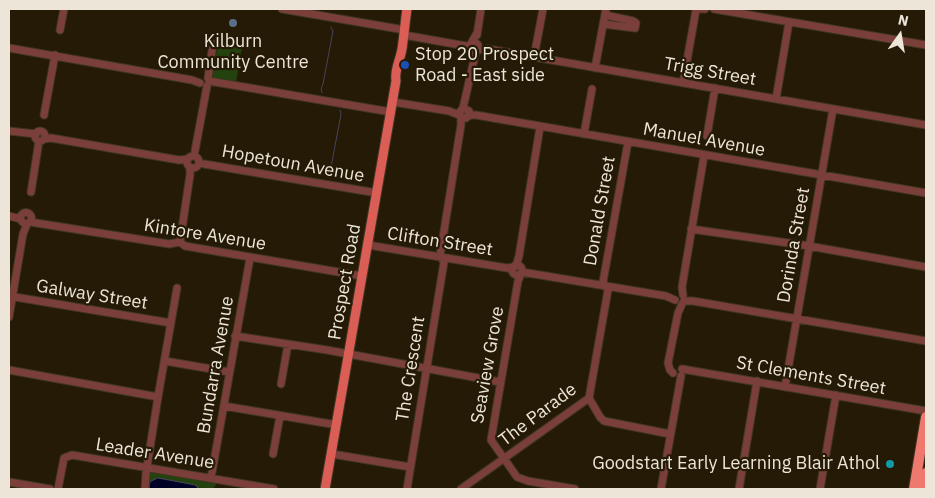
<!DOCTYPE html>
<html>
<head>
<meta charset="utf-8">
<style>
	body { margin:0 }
	#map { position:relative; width:935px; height:498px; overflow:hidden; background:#241a05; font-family:"IBM Plex Sans",sans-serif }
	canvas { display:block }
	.frame { position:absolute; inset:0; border:10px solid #ece5d8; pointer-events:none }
	.north { position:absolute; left:875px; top:10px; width:50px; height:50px; -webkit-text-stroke:4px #241a05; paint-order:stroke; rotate:13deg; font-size:14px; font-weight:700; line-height:20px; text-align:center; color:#ece5d8 }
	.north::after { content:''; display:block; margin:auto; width:18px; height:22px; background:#ece5d8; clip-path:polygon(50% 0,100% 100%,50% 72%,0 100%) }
</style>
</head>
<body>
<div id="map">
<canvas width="935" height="498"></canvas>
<div class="frame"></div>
<div class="north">N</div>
</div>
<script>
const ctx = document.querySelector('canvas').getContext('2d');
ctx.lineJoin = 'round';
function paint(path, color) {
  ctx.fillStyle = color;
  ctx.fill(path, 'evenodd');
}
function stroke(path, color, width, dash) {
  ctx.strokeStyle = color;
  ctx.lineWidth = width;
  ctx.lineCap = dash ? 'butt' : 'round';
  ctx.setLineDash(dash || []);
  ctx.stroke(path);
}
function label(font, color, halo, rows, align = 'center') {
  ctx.font = font + ' "IBM Plex Sans",sans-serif';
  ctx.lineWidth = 4.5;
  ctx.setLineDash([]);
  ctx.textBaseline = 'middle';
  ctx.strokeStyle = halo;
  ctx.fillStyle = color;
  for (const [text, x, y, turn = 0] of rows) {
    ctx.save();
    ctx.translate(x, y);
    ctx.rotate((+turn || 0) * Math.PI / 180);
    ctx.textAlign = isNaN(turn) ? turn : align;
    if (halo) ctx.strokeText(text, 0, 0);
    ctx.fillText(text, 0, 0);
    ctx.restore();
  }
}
const green = new Path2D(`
	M 218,44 L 242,48 L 236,82 L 212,78 Z
	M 152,471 L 218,482 L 213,489 L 148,489 L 148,475 Z`);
const water = new Path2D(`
	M 158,478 L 195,485 L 199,489 L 149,489 L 150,482 Z`);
const stream = new Path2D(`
	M 322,93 L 321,89 L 323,84 L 333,31 L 331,27
	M 329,178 L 341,114 L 340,110`);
const minor = new Path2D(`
	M 282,9 L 405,30
	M 701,9 L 705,9
	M 714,9 L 926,45
	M 603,24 L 635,28 L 636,23 L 633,21 L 605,15
	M 60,30 L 64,9
	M 404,35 L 466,46 L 470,49
	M 477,35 L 481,9
	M 472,42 L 475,42 L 478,45 L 478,49 L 476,51 L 471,51 L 469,47 L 477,33
	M 9,48 L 192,80 L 200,83
	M 477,50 L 488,49 L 926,125
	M 534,57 L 543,9
	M 595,68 L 606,9
	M 208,78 L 213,44
	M 209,81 L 391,112
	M 683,83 L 696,10
	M 776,99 L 789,22
	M 393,102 L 449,111 L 459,115
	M 463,108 L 469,111 L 469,115 L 466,118 L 461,117 L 459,113 L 463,108 L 476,51
	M 44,115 L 55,55
	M 467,117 L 471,115 L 476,115 L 926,193
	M 9,131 L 36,134
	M35 136a5 5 0 1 1 10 0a5 5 0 1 1-10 0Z
	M 584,134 L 592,89
	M 707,136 L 715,88
	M 44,139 L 51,138 L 179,160 L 188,159
	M 195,151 L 207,86
	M187 162a6 6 0 1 1 12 0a6 6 0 1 1-12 0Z
	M 204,164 L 377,193
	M 31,192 L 39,141
	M20.5 218a5.5 5.5 0 1 1 11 0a5.5 5.5 0 1 1-11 0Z
	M 9,216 L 21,219
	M 30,222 L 169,244 L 180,242 L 185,246 L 362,276
	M 691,229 L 809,246 L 926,267
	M 180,242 L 190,175 L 190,167
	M 368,245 L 507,268 L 514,267
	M512 270a5 5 0 1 1 10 0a5 5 0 1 1-10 0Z
	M 516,266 L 519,256 L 540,127
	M 522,272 L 666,296 L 675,300
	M 521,274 L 518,281 L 491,440 L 517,477 L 528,481 L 575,489
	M 683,295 L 682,287 L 704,156
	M 9,296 L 171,323
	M 684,301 L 693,301 L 926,341
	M 9,317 L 23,234 L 27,224
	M 235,336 L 327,350 L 500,382
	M 165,361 L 229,372
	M 682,369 L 926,411
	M 9,370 L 158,397
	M 673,373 L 670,370 L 668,363 L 678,313 L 682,304
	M 281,384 L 288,344
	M 785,387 L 833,109
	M 589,398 L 600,417 L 604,421 L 670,434
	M 224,406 L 337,425
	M 273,454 L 280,416
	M 332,454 L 410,467
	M 211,478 L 250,258
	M 9,482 L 50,489
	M 58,489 L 64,458 L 72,455 L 274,489
	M 145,489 L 146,473 L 158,397 L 177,288
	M 407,489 L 444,262 L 440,256 L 461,125 L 461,117
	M 461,489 L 589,398 L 608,290 L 603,282 L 628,142
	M 661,489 L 681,376
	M 739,489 L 757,381
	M 820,489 L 836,395`);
const major = new Path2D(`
	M 325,489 L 396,81 C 394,70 400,61 402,49 C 404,36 405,22 407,9`);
const highway = new Path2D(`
	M 914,489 L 926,417
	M 923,489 L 926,473`);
const markers = [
	[233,23,5,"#5c6f8a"],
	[405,65,5,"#1a4fb4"],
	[890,464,5,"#0f9aa8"]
];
const poiNames = [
	["Kilburn",233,42],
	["Community Centre",233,63],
	["Stop 20 Prospect",415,55,"left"],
	["Road - East side",415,76,"left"],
	["Goodstart Early Learning Blair Athol",880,464,"right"]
];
const streetNames = [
	["Trigg Street",710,72,10],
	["Manuel Avenue",704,140,10],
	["Hopetoun Avenue",293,164,10],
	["Donald Street",600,211,-80],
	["Kintore Avenue",205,235,9],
	["Clifton Street",440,242,9],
	["Dorinda Street",794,245,-80],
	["Prospect Road",345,282,-80],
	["Galway Street",92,295,9],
	["Bundarra Avenue",216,365,-80],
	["Seaview Grove",488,365,-80],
	["The Crescent",411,369,-81],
	["St Clements Street",811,376,10],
	["The Parade",538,415,-37],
	["Leader Avenue",155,454,9]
];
paint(green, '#23420d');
paint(water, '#000027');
stroke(water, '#47455c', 1);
stroke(stream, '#47455c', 1);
stroke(minor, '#403623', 9);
stroke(major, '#403623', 11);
stroke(highway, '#403623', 12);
stroke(minor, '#7b3f3a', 7);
stroke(major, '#da5e56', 9);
stroke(highway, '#ef786f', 10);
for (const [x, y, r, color] of markers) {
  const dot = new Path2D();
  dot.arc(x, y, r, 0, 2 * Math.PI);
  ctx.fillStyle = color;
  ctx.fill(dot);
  stroke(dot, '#241a05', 2);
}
label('18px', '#ece5d8', '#241a05', poiNames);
label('18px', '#ece5d8', '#241a05', streetNames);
</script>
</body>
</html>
